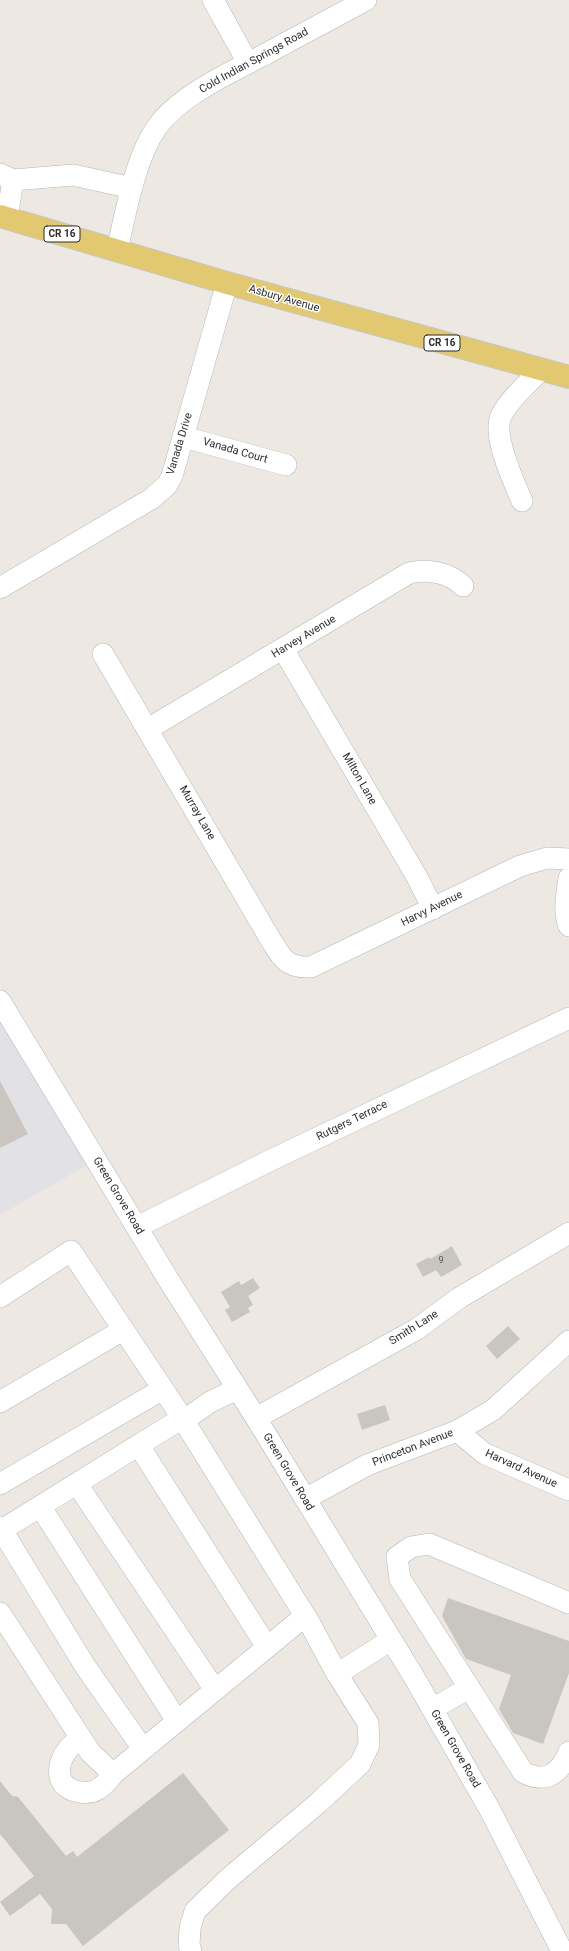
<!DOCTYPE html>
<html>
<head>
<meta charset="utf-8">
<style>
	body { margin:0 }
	canvas { display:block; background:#ede8e1 }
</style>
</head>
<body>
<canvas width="569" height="1951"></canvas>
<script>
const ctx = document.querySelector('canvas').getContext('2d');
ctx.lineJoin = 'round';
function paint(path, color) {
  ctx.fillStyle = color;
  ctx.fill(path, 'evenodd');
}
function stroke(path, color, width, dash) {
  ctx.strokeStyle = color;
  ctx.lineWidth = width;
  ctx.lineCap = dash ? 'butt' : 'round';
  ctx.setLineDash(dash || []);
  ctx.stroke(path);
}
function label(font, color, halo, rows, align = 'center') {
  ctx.font = font + ' Roboto,sans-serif';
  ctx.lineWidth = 3;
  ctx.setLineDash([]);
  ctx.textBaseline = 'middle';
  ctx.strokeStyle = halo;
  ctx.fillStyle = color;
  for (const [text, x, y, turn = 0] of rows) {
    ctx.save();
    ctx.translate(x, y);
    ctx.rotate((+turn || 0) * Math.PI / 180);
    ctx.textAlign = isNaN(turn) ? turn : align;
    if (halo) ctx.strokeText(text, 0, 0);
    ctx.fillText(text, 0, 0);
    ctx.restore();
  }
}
const industrial = new Path2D(`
	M 0,998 L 96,1160 L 0,1215 Z`);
const building = new Path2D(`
	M 0,1081 L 28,1134 L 0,1148 Z
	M 452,1246 L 462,1265 L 441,1277 L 436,1270 L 423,1277 L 416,1264 L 429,1257 L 430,1259 Z
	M 253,1278 L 260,1288 L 248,1296 L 253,1305 L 248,1308 L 250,1312 L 232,1322 L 225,1310 L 230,1307 L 221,1292 L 239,1281 L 241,1285 Z
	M 508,1326 L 520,1339 L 497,1359 L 486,1346 Z
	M 385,1405 L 390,1420 L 362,1430 L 357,1414 Z
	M 448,1598 L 569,1641 L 569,1673 L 543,1744 L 513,1733 L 499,1709 L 511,1675 L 466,1659 L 442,1616 Z
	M 183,1773 L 229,1830 L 83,1946 L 66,1924 L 51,1924 L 52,1909 L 40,1894 L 10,1916 L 0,1902 L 34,1876 L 0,1834 L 0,1781 L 12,1796 L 18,1797 L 66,1856 L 73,1851 L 77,1857 Z`);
const minor = new Path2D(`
	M 213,0 L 248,63
	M 0,174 L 13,180 L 73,175 L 132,188
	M 7,218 L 13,180
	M 117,250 C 126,212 135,158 157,127 C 179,96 229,73 262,56 C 296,37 331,19 366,0
	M 184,437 L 286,465
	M 522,501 C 514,482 492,436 501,416 C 510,398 528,384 541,369
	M 0,588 L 151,499 L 167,485 L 172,476 L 227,283
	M 283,649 L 417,877 L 433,909
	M 103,654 L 272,942 C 283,960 288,968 311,967 L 520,866 L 547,858 L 569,859
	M 148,729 L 409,573 C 428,569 449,572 463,586
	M 569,878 C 567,895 563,910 569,926
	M 0,1001 L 168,1279 L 256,1418 L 414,1677 L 490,1810 L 562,1951
	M 137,1227 L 269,1161 L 569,1018
	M 0,1297 L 71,1251 L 179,1413 L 309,1622 L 337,1674 L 368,1723 L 369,1745 L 360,1764 L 317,1804 L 229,1878 L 195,1911 L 190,1928 L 189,1945 L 191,1951
	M 0,1402 L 123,1330
	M 256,1418 L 417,1329 L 459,1298 L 569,1233
	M 457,1431 L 485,1454 L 569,1490
	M 139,1446 L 267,1647
	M 0,1484 L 163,1389
	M 77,1484 L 215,1690
	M 305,1499 L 367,1465 L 457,1431 L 493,1410 L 569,1341
	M 40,1506 L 177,1721
	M 0,1527 L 85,1666 L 143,1749
	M 0,1531 L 176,1422 L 183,1421 L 210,1402 L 237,1389
	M 569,1603 L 429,1544 L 411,1547 L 397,1557 L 400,1579 L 523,1772 C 545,1784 560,1774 569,1752
	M 0,1613 L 90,1752 L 113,1774 L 305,1616
	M 337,1674 L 391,1640
	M 432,1709 L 469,1688
	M 81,1739 C 77,1742 72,1744 69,1748 C 55,1765 55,1789 80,1792 C 87,1793 92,1793 98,1789 C 104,1786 109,1779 113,1774`);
const major = new Path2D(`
	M 0,216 L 227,283 L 569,377`);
const numberNames = [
	["9",441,1261]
];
const shields = [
	[62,234,36],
	[442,343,36]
];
const shieldNames = [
	["CR 16",62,234],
	["CR 16",442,343]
];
const streetNames = [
	["Cold Indian Springs Road",254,61,-29],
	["Asbury Avenue",284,299,16],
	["Vanada Drive",180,444,-73],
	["Vanada Court",235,451,16],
	["Harvey Avenue",304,637,-31],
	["Milton Lane",359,779,60],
	["Murray Lane",197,813,60],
	["Harvy Avenue",432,909,-26],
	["Rutgers Terrace",352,1121,-26],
	["Green Grove Road",118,1196,59],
	["Smith Lane",414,1328,-32],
	["Princeton Avenue",413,1448,-21],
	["Harvard Avenue",521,1469,24],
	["Green Grove Road",288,1472,59],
	["Green Grove Road",455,1749,60]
];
paint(industrial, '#e2e1e6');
paint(building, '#c9c6bf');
stroke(minor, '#b4b7bf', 22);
stroke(major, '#c8c8c8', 24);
stroke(minor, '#fff', 21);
stroke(major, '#e2c871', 22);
label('9px', '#545352', null, numberNames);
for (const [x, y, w] of shields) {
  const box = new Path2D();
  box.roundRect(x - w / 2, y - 8, w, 16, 3);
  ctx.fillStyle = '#fff';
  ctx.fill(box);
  stroke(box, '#2d2d2d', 1);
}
label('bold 10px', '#2d2d2d', null, shieldNames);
label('11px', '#2d2d2d', '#fff', streetNames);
</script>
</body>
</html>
